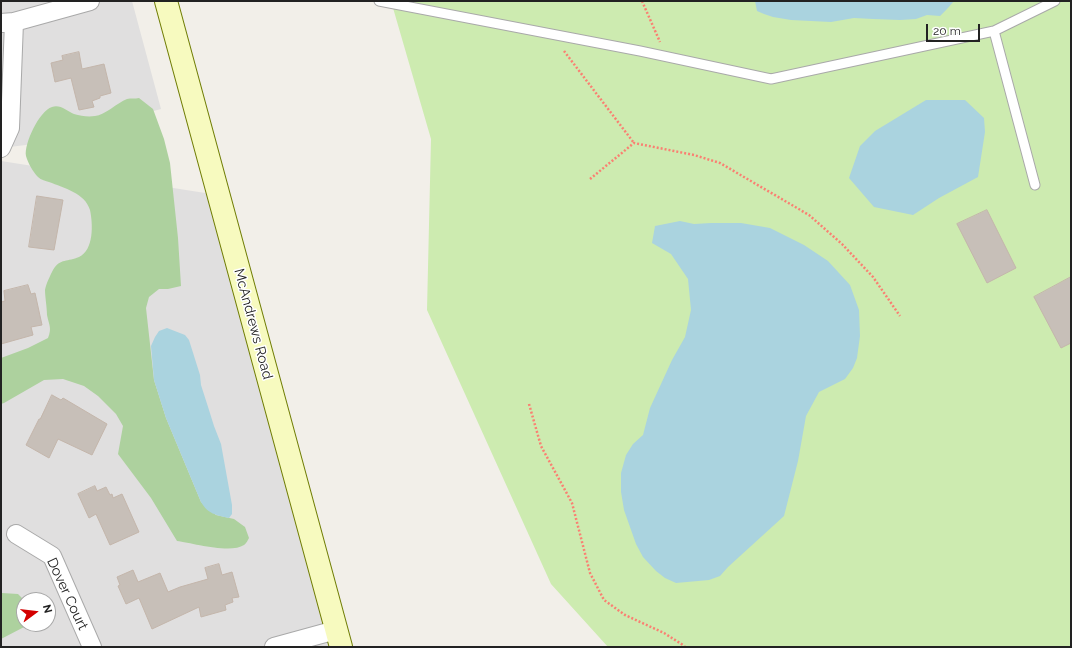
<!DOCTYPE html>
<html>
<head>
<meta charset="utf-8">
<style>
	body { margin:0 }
	#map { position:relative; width:1072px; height:648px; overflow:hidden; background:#f2efe9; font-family:Raleway,sans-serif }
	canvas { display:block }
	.frame { position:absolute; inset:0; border:2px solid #222; pointer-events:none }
	.north { position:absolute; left:16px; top:592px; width:40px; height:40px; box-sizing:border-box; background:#fff; border:1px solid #a7a7a7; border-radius:50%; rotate:75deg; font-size:11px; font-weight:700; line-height:16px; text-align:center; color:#222 }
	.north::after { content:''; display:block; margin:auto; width:14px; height:18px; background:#d40000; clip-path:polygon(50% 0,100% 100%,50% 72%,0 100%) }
	.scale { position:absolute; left:926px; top:24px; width:54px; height:18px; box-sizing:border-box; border:2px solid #222; border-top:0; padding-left:5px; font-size:12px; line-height:14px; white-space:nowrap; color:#222; -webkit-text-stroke:3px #fff; paint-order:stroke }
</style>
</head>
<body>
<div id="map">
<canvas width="1072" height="648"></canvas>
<div class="frame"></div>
<div class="north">N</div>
<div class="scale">20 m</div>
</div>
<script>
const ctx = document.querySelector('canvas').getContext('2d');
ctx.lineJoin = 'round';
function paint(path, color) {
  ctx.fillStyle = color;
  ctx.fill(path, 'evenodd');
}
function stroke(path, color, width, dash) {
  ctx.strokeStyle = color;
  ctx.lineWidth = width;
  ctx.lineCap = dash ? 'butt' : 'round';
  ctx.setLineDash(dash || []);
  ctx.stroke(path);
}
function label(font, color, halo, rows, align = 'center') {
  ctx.font = font + ' Raleway,sans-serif';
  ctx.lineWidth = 3;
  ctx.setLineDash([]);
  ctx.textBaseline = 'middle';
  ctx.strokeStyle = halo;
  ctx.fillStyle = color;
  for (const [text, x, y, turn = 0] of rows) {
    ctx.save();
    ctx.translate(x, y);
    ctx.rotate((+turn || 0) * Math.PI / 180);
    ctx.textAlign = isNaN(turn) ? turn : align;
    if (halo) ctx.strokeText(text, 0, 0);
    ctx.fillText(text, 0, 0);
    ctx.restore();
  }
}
const residential = new Path2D(`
	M 1,1 L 132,1 L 161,109 L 26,145 L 1,148 Z
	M 1,161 L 218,195 L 340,647 L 1,647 ZM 24,600 L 48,600 L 48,624 L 24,624 Z`);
const grass = new Path2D(`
	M 391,1 L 1071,1 L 1071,647 L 608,647 L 551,584 L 427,310 L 431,139 Z`);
const forest = new Path2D(`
	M 139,98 L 153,109 L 164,139 L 170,163 L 178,238 L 181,286 L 168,289 L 159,289 L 149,297 L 146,308 L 154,380 L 166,418 L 201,502 L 216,515 L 234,519 L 245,527 L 249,538 C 248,540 246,544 244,545 C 231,554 192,543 177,541 L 151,498 L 118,454 L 123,426 L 116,414 L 98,396 L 84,386 L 63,379 L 44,380 L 4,403 L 1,404 L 1,358 L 28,348 L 48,338 C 52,328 49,325 47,315 C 47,308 45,296 45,290 C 46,284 50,276 53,270 C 60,258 68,262 79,257 C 94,250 93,224 90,210 C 85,193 64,188 49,182 C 46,181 41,180 38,177 C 33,172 28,163 26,156 C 24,144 39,111 52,107 C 60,104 67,111 74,114 C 81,116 88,117 95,116 C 105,115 117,103 127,99 C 131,98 135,99 139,98 Z
	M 2,593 L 18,594 L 24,600 L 24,624 L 27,624 L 26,626 L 1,639 L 1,595 Z`);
const water = new Path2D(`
	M 755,1 L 954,1 L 947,9 L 940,16 L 927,15 L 916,19 L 900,20 L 873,19 L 854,18 L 831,22 L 791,20 L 773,17 L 764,14 L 757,11 Z
	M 926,100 L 965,100 L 984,118 L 985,132 L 978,177 L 939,198 L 913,215 L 874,207 L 849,178 L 860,146 L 875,131 Z
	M 680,221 L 694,224 L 711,223 L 741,223 L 770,228 L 804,245 L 828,261 L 850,285 L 859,310 L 860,336 L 857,358 L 853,368 L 845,379 L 819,392 L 806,416 L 798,461 L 784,516 L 728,567 L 720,576 L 709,580 L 676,583 L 665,578 L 656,571 L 643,557 L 636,544 L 624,510 L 621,492 L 621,473 L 626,455 L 633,444 L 643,435 L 650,408 L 672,360 L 685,337 L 691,310 L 688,279 L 671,254 L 652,243 L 655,226 Z
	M 167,328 L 185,335 L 189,340 L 200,375 L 201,385 L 209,410 L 214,426 L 221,444 L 232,505 L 232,514 L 229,518 C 216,515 208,514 201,502 L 166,418 L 154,380 L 151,346 L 155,337 L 159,331 Z`);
const building = new Path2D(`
	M 79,52 L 82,69 L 104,64 L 111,93 L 100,96 L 100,98 L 92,101 L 94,107 L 79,110 L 71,78 L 55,82 L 51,63 L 63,60 L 62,56 Z
	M 37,196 L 63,200 L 54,250 L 29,247 Z
	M 987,210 L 1016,268 L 987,283 L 957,224 Z
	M 1071,277 L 1071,343 L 1061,348 L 1034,297 Z
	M 28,285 L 31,294 L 35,293 L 42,325 L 31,327 L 33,335 L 1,344 L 1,302 L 5,301 L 4,291 Z
	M 52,395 L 61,400 L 63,398 L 107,424 L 92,455 L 58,439 L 49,458 L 26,445 L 39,419 L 40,419 Z
	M 95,486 L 97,491 L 106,487 L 110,495 L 112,494 L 113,498 L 122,494 L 139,532 L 110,545 L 96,514 L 89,518 L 78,494 Z
	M 219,564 L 222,575 L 232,572 L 239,597 L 232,598 L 233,602 L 225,605 L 226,610 L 201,617 L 199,607 L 152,629 L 139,598 L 126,604 L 118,586 L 120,585 L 117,577 L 133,570 L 138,582 L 160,573 L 168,592 L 180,587 L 208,579 L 205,568 Z`);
const path = new Path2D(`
	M 642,1 L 660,42
	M 564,51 L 634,143
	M 590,179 L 634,143 L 694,155 L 720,163 L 809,215 L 842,244 L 873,277 L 900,316
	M 529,404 L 541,446 L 572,503 L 590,573 L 604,600 L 625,615 L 664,633 L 683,645 L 685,647`);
const lane = new Path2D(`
	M 379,1 L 640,51 L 771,79 L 994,31 L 1055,1
	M 994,31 L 1035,185`);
const street = new Path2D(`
	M 1,23 L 14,22 L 90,1
	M 1,148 L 10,128 L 14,22
	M 16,534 L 52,556 L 92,647
	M 274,647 L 336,630`);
const secondary = new Path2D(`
	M 166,1 L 341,647`);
const streetNames = [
	["McAndrews Road",253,324,75],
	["Dover Court",67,594,65]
];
paint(residential, '#e0dfdf');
paint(grass, '#cdebb0');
paint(forest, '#add19e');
paint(water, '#aad3df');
paint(building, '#c7bfb8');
stroke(building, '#c4b6ab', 1);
stroke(lane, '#a9a9a9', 11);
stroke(street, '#a9a9a9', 20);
stroke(secondary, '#707d05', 24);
stroke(path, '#fa8072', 2.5, [2, 2]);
stroke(lane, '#fff', 9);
stroke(street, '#fff', 18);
stroke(secondary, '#f7fabf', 22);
label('14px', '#222', '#fff', streetNames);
</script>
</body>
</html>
